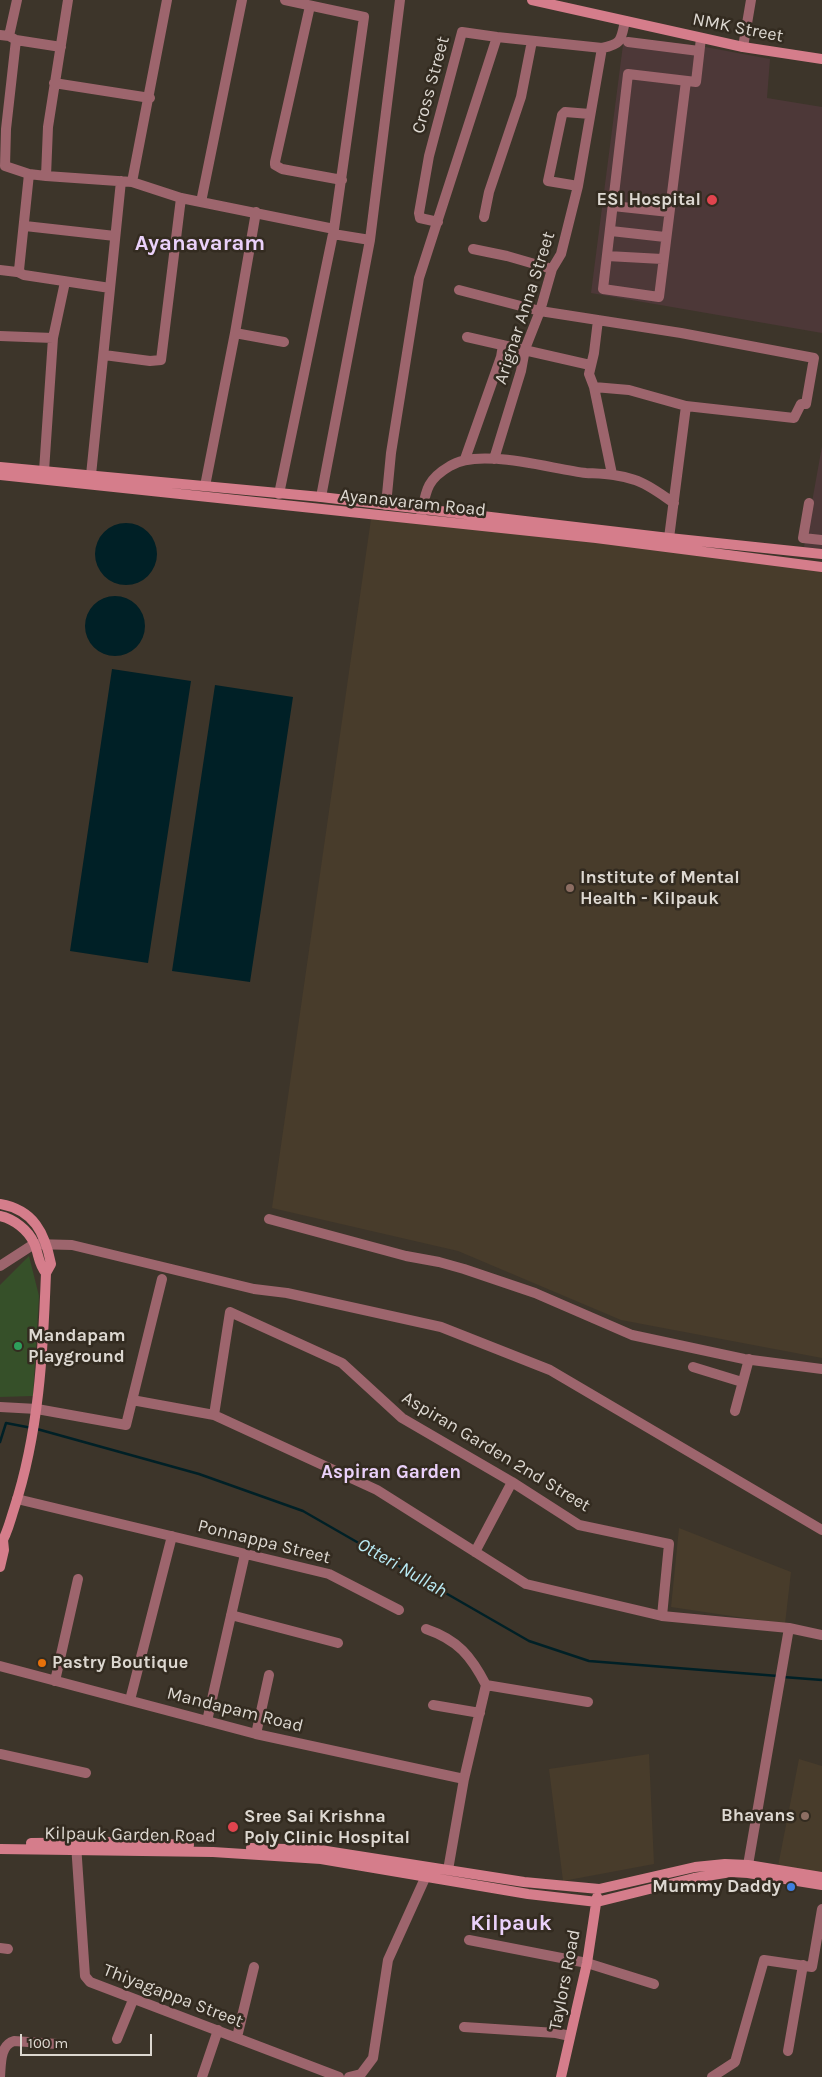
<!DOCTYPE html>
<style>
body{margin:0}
#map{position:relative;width:822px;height:2077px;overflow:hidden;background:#3d352a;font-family:Karla,sans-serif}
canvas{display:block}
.scale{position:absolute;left:20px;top:2034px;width:132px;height:22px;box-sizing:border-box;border:2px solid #ddd8d1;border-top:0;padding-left:6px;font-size:15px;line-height:18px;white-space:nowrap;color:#ddd8d1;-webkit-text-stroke:4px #332b20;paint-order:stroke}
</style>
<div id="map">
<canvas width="822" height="2077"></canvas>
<div class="scale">100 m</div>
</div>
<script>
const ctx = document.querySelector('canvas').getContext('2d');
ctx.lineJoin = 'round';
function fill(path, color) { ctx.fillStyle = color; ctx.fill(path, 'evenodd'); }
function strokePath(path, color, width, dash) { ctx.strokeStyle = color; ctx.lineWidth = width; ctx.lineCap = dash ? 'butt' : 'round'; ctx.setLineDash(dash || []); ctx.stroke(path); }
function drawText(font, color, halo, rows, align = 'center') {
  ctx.font = font + ' Karla,sans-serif'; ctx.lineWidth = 5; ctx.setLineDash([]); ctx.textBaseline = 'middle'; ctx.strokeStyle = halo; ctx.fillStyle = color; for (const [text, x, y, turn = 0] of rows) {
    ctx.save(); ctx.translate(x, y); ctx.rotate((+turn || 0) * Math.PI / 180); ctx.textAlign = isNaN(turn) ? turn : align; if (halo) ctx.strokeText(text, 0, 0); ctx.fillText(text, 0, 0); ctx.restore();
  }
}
fill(new Path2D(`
 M372 512 822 567V1358L621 1320 458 1251 272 1208Z
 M679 1528 791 1572 785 1624 671 1607Z
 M649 1754 654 1864 563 1881 549 1769Z
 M799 1759 822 1766V1872L778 1866Z`), '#483c2b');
fill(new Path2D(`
 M624 37 700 46 770 59 767 98 822 107V333L591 293Z
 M822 446V549L804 547Z`), '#4d3838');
fill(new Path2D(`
 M29 1256 39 1296 33 1396 0 1397V1285Z`), '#365029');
fill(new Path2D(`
 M95 554a31 31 0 1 1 62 0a31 31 0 1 1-62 0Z
 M85 626a30 30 0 1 1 60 0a30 30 0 1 1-60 0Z
 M112 669 191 681 148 963 70 951Z
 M215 685 293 697 250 982 172 971Z`), '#002026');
strokePath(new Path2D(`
 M37 1429 199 1474 303 1511 529 1641 589 1661 778 1676
 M0 1442 6 1423 32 1428
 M783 1677 822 1680`), '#002026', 2.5);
strokePath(new Path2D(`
 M285 0 364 17 334 229
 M310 6 275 162V165L282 169 342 180
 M0 35 9 36 16 40 61 47
 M9 36 17 0
 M16 40 6 129 5 166 29 174 46 176 132 182 181 198 334 229 333 234 370 240
 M628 42 699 51
 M743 47 751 0
 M686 81 659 297 603 289 628 74 696 82 701 38
 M54 83 150 98
 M46 176 48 127 68 0
 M132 182 167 0
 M578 186 548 181 562 115 565 112 590 114
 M201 202 242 0
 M613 206 669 212
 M484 217 489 192 521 97 532 41
 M438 222 420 218 419 213 429 156 462 32 497 37 602 48C622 44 621 40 625 21
 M25 226 115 236
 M611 231 665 237
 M473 249 507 256 552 269
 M607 256 662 259
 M0 270 17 272 19 270 29 174
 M18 272 24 275 110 288
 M459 290 540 311 681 333 814 358 806 404H801L794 418 686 406
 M598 320 594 353 589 374 594 387 612 474
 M235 333 284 342
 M0 336 53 338
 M467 337 590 365
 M104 355 150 361 161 360 181 198
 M594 387 629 390 686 406 669 538
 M465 459 501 357 503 345
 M494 459 521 371 525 349 540 311 552 269 561 254 578 186 602 48
 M44 471 53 338 65 282
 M91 475 121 181
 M205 486 235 333 256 212
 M279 494 333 234
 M321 497 370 240 400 0
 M809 503 803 538 822 540
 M386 505 391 453 419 278 497 37
 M421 516C426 491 426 480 450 466 479 447 551 469 586 473 603 474 618 474 635 480 648 484 662 495 674 503
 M269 1219 406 1256 439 1262 464 1269 535 1293 632 1335 744 1359 822 1369
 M0 1266 34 1244 72 1245 254 1289 287 1293 441 1327 550 1370 822 1530
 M693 1367 742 1382
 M132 1400 214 1415 377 1490 526 1584 662 1616 789 1628 822 1635
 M0 1407 37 1409 126 1425 162 1279
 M735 1411 749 1359
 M214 1415 230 1312 342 1363 402 1418 512 1482 579 1525 669 1544 662 1616
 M17 1499 329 1574 399 1610
 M475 1552 512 1482
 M231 1615 338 1643
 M426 1629C458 1640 471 1656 486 1685
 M0 1666 256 1734 464 1779
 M55 1681 78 1579
 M130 1700 172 1536
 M433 1705 480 1713
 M207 1721 245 1554
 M256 1734 269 1675
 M0 1754 86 1773
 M76 1844 85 1976 90 1982 339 2077
 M748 1865 789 1628
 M448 1870 464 1779 486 1685 588 1702
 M469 1940 587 1963 654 1984
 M0 1948 8 1949
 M464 2027 556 2033 570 2036
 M237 2037 254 1967
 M117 2039 133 2000
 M788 2051 803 1965
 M0 2077C1 2064 0 2045 14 2041L57 2044
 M202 2077 218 2030
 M349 2077 361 2074 373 2058 388 1960 426 1876
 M712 2077 735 2062 764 1960 812 1967 822 1909`), '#9d656d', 10);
strokePath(new Path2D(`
 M532 0 743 47 822 59
 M0 467 321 497 669 538 822 554
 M0 475 596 538 822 567
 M0 1204C34 1210 45 1233 51 1264L46 1273C43 1353 39 1433 14 1509 10 1521 7 1535 0 1545
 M0 1216C14 1219 28 1230 34 1243 39 1254 38 1264 46 1273
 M0 1567 4 1550 3 1540
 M31 1843 121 1842 189 1845
 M251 1848 320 1850 524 1882 599 1889 695 1867 725 1864 748 1865 822 1877
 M0 1849 213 1852 321 1859 528 1894 597 1902 694 1878 731 1872 748 1873 822 1885
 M561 2077 587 1963 597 1897`), '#d57d8b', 10);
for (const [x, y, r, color] of [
 [712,200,6,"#e0444e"],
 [570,888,5,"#8d6e63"],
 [18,1346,5,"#2e9e5b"],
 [42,1663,5,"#e8710a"],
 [805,1816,5,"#8d6e63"],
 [233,1827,6,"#e0444e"],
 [791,1887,5,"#3f7fe0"]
]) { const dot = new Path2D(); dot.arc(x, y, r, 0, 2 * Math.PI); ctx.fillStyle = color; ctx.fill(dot); strokePath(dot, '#332b20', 2); }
drawText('18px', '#ddd8d1', '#332b20', [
 ["NMK Street",738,28,11],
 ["Cross Street",431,85,-75],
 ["Arignar Anna Street",525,308,-72],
 ["Ayanavaram Road",413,503,6],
 ["Aspiran Garden 2nd Street",496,1452,31],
 ["Ponnappa Street",264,1542,14],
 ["Mandapam Road",235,1710,14],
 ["Kilpauk Garden Road",130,1835,1],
 ["Taylors Road",565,1980,-79],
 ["Thiyagappa Street",173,1996,21]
]);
drawText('bold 18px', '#ddd8d1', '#332b20', [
 ["ESI Hospital",701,200,"right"],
 ["Institute of Mental",580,878],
 ["Health - Kilpauk",580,899],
 ["Mandapam",28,1336],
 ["Playground",28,1357],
 ["Pastry Boutique",52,1663],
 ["Bhavans",795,1816,"right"],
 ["Sree Sai Krishna",244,1817],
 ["Poly Clinic Hospital",244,1838],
 ["Mummy Daddy",781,1887,"right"]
], 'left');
drawText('bold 19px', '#ead1fa', '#332b20', [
 ["Aspiran Garden",391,1473]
]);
drawText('italic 19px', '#b9ebf5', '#332b20', [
 ["Otteri Nullah",402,1568,30]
]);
drawText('bold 22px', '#ead1fa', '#332b20', [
 ["Ayanavaram",200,244],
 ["Kilpauk",511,1924]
]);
</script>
